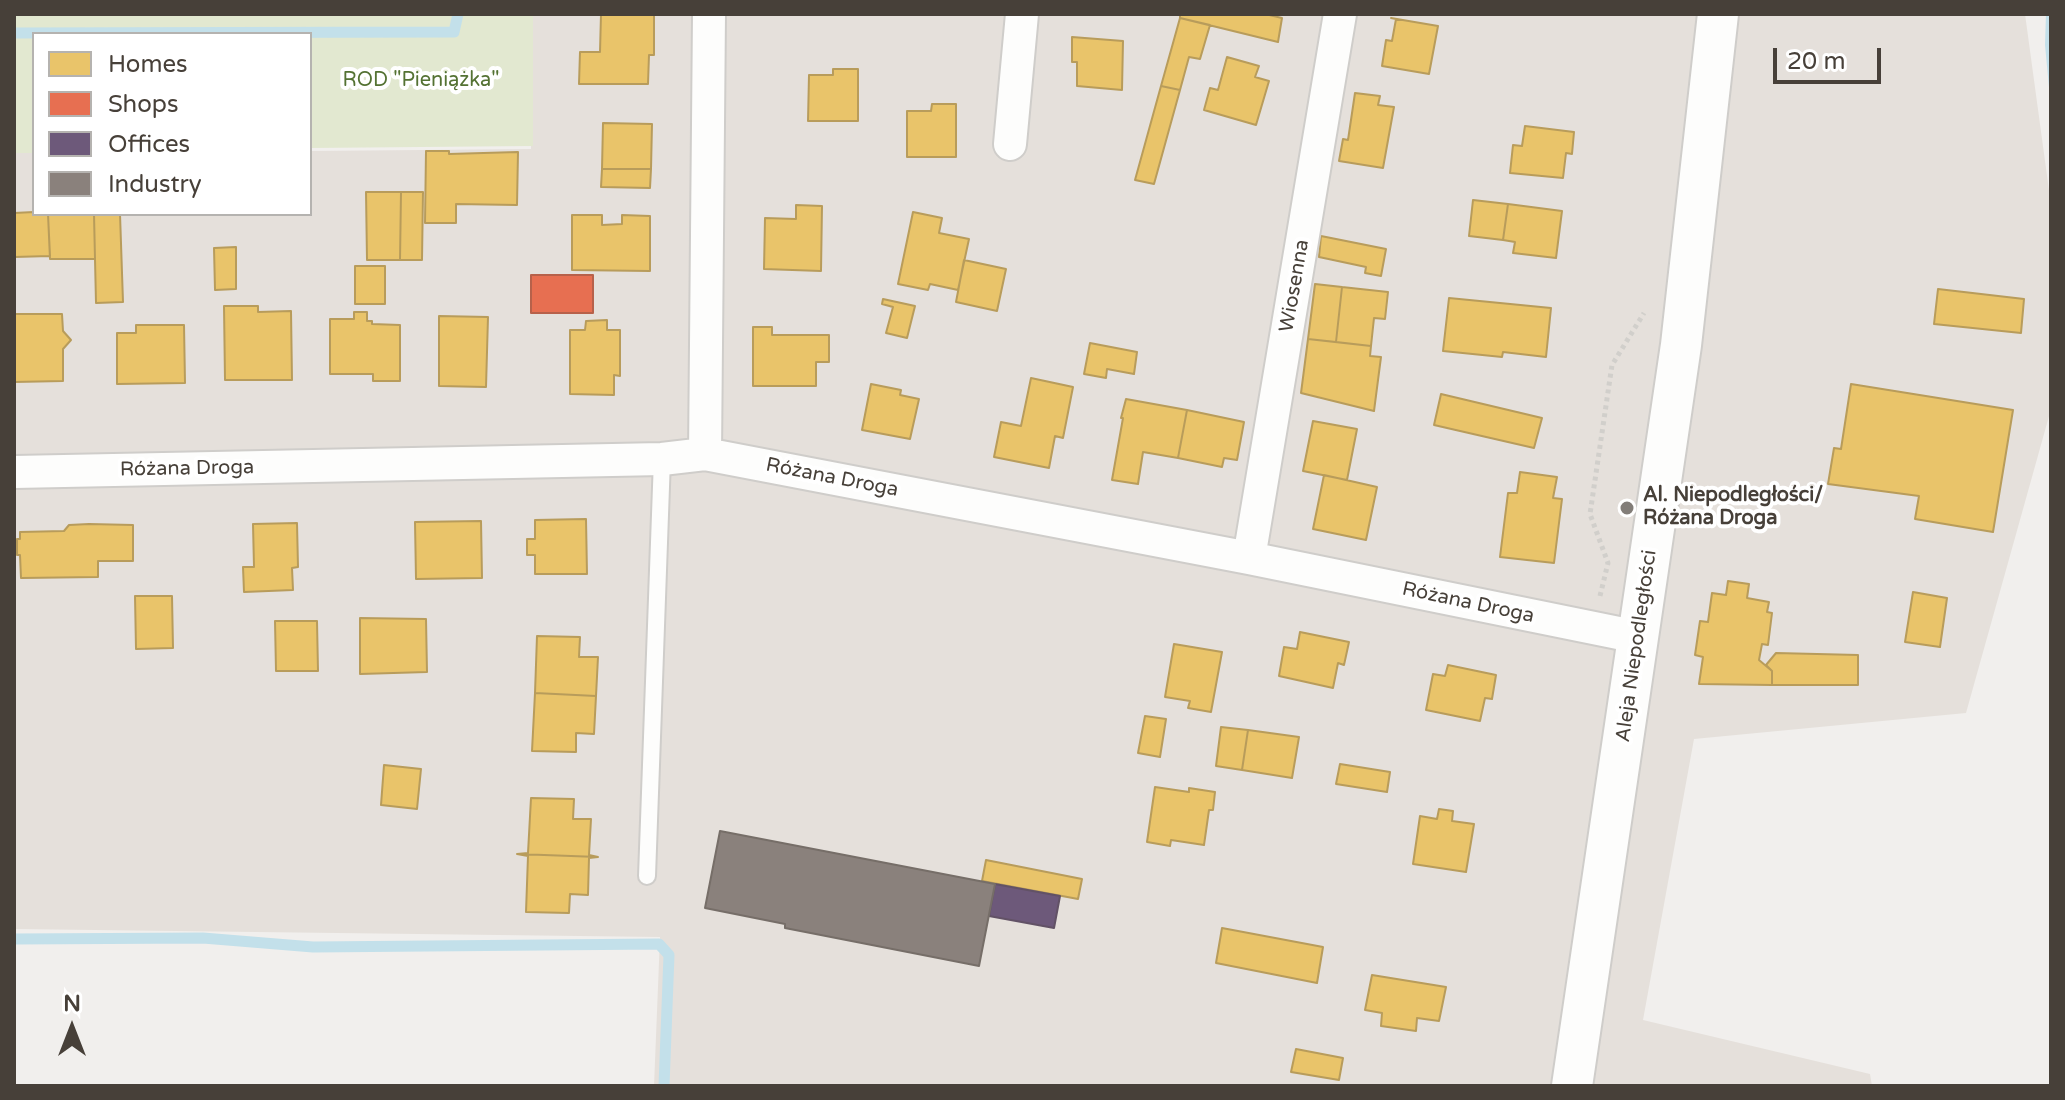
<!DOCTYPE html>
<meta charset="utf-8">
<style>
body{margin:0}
#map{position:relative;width:2065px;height:1100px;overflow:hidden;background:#f1efed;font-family:"Varela Round",sans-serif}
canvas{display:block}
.frame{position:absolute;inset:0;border:16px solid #474039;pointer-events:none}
.legend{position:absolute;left:32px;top:32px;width:280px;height:184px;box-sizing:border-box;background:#fff;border:2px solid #b5b3b0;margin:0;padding:10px 14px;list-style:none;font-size:24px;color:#474039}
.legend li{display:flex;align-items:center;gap:16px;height:40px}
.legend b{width:40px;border:2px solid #b5b3b0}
.north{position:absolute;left:32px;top:988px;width:80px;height:80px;-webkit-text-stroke:6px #fff;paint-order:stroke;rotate:0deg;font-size:22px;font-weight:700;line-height:32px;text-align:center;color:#474039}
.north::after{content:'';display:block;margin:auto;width:28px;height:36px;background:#474039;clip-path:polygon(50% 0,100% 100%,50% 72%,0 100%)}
.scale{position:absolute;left:1773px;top:48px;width:108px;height:36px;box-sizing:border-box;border:4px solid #474039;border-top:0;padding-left:10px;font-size:24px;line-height:28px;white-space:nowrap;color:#474039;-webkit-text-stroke:6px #fff;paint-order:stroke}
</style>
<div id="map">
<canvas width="2065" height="1100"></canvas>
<div class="frame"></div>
<ul class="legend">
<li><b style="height:22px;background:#e9c46a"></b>Homes</li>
<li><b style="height:22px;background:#e76f51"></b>Shops</li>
<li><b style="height:22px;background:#6d597a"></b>Offices</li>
<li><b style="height:22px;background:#8a817c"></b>Industry</li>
</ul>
<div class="north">N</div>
<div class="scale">20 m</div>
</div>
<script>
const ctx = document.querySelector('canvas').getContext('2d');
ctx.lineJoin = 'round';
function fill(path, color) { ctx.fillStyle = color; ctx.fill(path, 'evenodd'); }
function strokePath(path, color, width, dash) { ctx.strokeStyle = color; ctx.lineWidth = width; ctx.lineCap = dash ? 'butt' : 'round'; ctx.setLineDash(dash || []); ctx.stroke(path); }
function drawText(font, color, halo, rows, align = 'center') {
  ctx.font = font + ' "Varela Round",sans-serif'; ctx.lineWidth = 8; ctx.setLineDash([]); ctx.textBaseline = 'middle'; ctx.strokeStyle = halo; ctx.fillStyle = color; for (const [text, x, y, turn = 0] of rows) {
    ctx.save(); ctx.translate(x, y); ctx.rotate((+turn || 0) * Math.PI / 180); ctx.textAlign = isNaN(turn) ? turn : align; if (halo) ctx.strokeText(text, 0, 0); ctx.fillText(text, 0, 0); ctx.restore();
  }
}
fill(new Path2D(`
 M532 14H2025L2051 205V409L1966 713 1694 739 1643 1020 1870 1074 1872 1086H654L660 937 14 929V153H34V214H310V151L531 149Z`), '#e5e0db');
fill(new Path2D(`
 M14 14H533V146L310 148V34H34V153H14Z`), '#e2e8d0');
fill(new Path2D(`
 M2046 14H2051V108L2045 45Z`), '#c3e0ea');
const homes = new Path2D(`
 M601 14H654V55H649L648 84H579L580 52H600Z
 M1180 14H1265L1282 18 1278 42 1180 18Z
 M1180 18 1210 25 1200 59 1189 57 1180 90 1161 86Z
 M1391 18 1438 26 1429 74 1382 66 1386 40 1392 41 1396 19Z
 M1072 37 1123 41 1122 90 1077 86V62H1072Z
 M1227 57 1259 66 1255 77 1269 81 1256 125 1204 110 1210 88 1218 90Z
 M833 69H858V121H808L809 75H833Z
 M1161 86 1180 90 1154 184 1135 180Z
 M1355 93 1380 96 1378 105 1394 107 1383 168 1339 161 1343 139 1348 140Z
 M932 104H956V157H907V111H931Z
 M603 123 652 124 651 169H602Z
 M1525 126 1574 132 1572 154 1566 153 1563 178 1510 173 1513 145 1522 146Z
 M426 151H449V154L518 152 517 205 456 204V223H425Z
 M602 169H651L650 188 601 187Z
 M366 192H401L400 260H367Z
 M401 192H423L422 260H400Z
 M1473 200 1508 204 1503 240 1469 236Z
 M1508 204 1562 211 1556 258 1513 253 1515 242 1503 240Z
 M796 205 822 206 821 271 764 269 765 218 796 219Z
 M34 212 48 214 50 256 14 257V213Z
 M913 212 942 218 939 233 969 239 958 290 930 284 928 290 898 284Z
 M48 214H94L95 259H50Z
 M120 214 123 302 96 303 94 215Z
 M572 215H602V225L622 224V215L650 216V271L572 270Z
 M1321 236 1386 249 1381 276 1365 273 1366 267 1319 257Z
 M236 247V289L215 290 214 248Z
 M964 260 1006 269 997 311 956 302Z
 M355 266H385V304H355Z
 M1315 284 1342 287 1336 342 1308 339Z
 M1342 287 1388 292 1385 319 1374 318 1371 346 1336 342Z
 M1938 289 2024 299 2021 333 1934 324Z
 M1449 298 1551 308 1546 357 1503 352 1502 357 1443 351Z
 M883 299 915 306 907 338 886 333 893 307 882 304Z
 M224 306H258V312L291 311 292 380H225Z
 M354 312H367V321H372V324L400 325V381H373V374H330V319H354Z
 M14 314H62L63 331 71 340 63 349V381L14 382Z
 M439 316 488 317 486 387 439 386Z
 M607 320V330H620V376L614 375V395L570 394V330H585L586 321Z
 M136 325H184L185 383 117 384V333H136Z
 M753 327H772V335H829V362H816V386H753Z
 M1308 339 1371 346 1370 356 1381 357 1374 411 1301 393Z
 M1090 343 1137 352 1134 374 1107 369 1106 378 1084 374Z
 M1031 378 1073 387 1063 438 1055 436 1049 468 994 457 1001 422 1021 426Z
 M871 384 901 390 900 395 919 399 910 439 862 430Z
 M1851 384 2013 410 1993 532 1915 519 1919 496 1828 484 1834 448 1841 449Z
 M1441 394 1542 418 1534 448 1434 425Z
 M1126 399 1187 410 1178 458 1143 452 1138 484 1112 480 1123 418H1121Z
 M1187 410 1244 422 1237 460 1224 458 1222 467 1178 458Z
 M1313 421 1357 429 1347 480 1303 471Z
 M1520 472 1557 477 1553 498 1562 499 1554 563 1500 557 1508 493H1517Z
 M1324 475 1377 487 1366 540 1313 529Z
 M586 519 587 574H535V555H527V539H535V520Z
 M481 521 482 578 416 579 415 522Z
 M297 523 298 567 292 568 293 590 244 592 243 567H254L253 524Z
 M89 524 133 525V561H98V577L21 578 20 555H17V539H20V532L64 531 69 525Z
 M1728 581 1749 584 1747 598 1769 602 1767 612 1772 613 1768 645 1762 644 1759 660 1772 671V685L1699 684 1703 657 1695 655 1700 621 1708 622 1712 593 1726 595Z
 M1913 592 1947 598 1940 647 1905 642Z
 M135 596H172L173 648 136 649Z
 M360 618 426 619 427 672 360 674Z
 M275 621H317L318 671H276Z
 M1300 632 1349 642 1344 665 1338 663 1333 688 1279 676 1284 647 1297 649Z
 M537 636 580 637 579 657H598L596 696 535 693Z
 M1174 644 1222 652 1211 712 1188 708 1190 701 1165 697Z
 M1776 653 1858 655V685H1772V671L1766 665Z
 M1448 665 1496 675 1492 699 1485 698 1480 721 1426 710 1433 674 1445 676Z
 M535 693 596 696 594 734 576 733V752L532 751Z
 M1145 716 1166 719 1160 757 1138 753Z
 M1221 727 1248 730 1242 770 1216 766Z
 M1248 730 1299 737 1292 778 1242 770Z
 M1340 764 1390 772 1387 792 1336 784Z
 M384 765 421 769 417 809 381 805Z
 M1155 787 1189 792V788L1215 792 1213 810H1209L1204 845 1171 840 1170 846 1147 842Z
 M531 798 574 799 573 819H591L589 855 598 857 517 854 528 853Z
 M1439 809 1453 811 1452 821 1474 824 1466 872 1413 864 1420 816 1437 819Z
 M517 854 598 857 589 858 588 895 570 894 569 913 526 912 528 856Z
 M986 860 1082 879 1078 899 982 881Z
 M1222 928 1323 947 1317 983 1216 963Z
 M1372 975 1446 987 1439 1021 1417 1018 1416 1031 1381 1026 1382 1013 1365 1010Z
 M1296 1049 1343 1058 1339 1080 1291 1072Z`);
fill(homes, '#e9c46a');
strokePath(homes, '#b89c5b', 2);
const shops = new Path2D(`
 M531 275H593V313H531Z`);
fill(shops, '#e76f51');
strokePath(shops, '#b7614a', 2);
const offices = new Path2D(`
 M995 884 1060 896 1054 928 989 916Z`);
fill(offices, '#6d597a');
strokePath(offices, '#625266', 2);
const industry = new Path2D(`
 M720 831 995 884 979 966 785 928V924L705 908Z`);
fill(industry, '#8a817c');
strokePath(industry, '#766e68', 2);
strokePath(new Path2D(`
 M14 33 454 32 458 14
 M14 939 203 938 313 947 659 944 669 955 664 1086`), '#c3e0ea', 11);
const service = new Path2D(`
 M647 876 662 459`);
const minor = new Path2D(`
 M1010 144 1022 14
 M705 454 709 14
 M14 472 662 459 705 454 1249 558 1638 637
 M1249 558 1340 14`);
const tertiary = new Path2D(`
 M1572 1086 1681 345 1718 14`);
strokePath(service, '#cfcdca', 20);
strokePath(minor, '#cfcdca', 36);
strokePath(tertiary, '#cfcdca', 44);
strokePath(new Path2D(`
 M1600 596 1608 563 1590 514 1612 365 1644 313`), '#d1cfcb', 5, [4, 4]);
strokePath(service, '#fdfdfc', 16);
strokePath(minor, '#fdfdfc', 32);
strokePath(tertiary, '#fdfdfc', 40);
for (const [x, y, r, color] of [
 [1627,508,8,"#827d78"]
]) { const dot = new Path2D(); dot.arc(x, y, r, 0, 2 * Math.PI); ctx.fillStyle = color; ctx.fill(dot); strokePath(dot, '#fff', 3); }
drawText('20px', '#547233', '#fff', [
 ["ROD \"Pieniążka\"",421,81]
]);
drawText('20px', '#474039', '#fff', [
 ["Wiosenna",1295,286,-80],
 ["Różana Droga",187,469,-1],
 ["Różana Droga",832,478,11],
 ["Różana Droga",1468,603,12],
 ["Aleja Niepodległości",1637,646,-82]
]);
drawText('bold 20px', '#474039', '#fff', [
 ["Al. Niepodległości/",1643,496],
 ["Różana Droga",1643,519]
], 'left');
</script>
